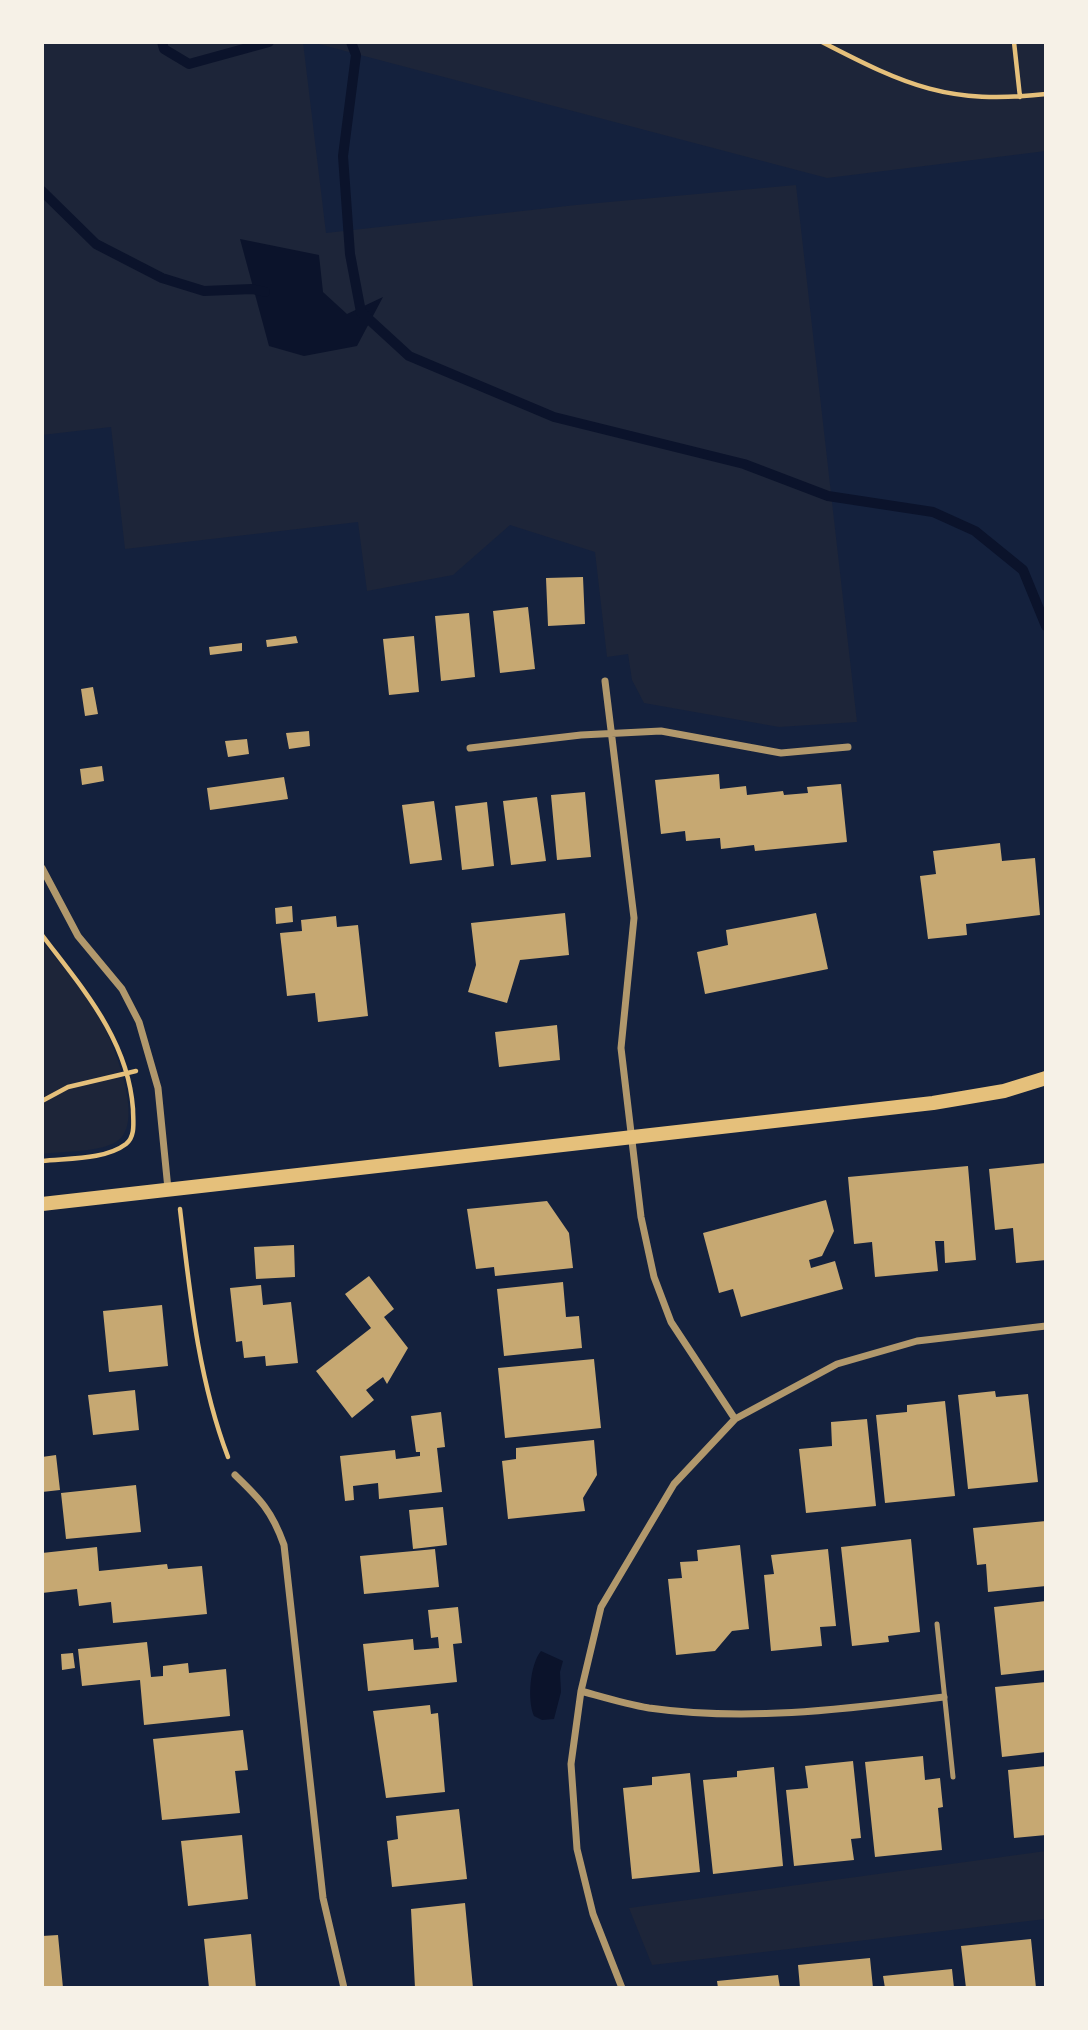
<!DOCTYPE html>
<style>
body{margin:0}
#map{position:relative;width:1088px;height:2030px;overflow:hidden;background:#14213d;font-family:Spectral,serif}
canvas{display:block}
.frame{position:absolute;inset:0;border:44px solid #f6f1e7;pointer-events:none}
</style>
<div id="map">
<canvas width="1088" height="2030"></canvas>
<div class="frame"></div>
</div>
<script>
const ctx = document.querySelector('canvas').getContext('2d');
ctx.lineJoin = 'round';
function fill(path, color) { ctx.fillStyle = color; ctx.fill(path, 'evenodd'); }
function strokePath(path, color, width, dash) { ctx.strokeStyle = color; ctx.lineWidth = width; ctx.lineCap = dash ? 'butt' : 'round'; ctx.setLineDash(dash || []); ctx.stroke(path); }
fill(new Path2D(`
 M42 42H303L326 233 576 205 796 185 857 722 779 727 644 703 632 680 628 654 607 657 595 552 510 525 453 575 367 591 358 522 125 549 111 427 42 435Z
 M311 42H1046V151L827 178Z
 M42 941C59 963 80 984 95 1008 109 1033 149 1123 116 1142 96 1153 64 1151 42 1154Z
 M1046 1851V1919L652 1965 629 1908Z`), '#1d2539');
fill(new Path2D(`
 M240 239 319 255 323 292 347 314 383 297 357 346 304 356 269 346Z
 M541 1651 563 1661 560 1672 561 1692 554 1719 542 1720 534 1716C527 1700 530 1664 541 1651Z`), '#0b132b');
strokePath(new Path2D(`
 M162 42 164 49 189 64 269 42
 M351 42 356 55 343 156 350 254 361 312 409 356 554 417 744 464 828 496 933 512 975 531 1023 570 1046 626
 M42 191 96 244 162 278 204 291 252 289 265 292`), '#0b132b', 10);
fill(new Path2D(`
 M583 577 585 624 548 626 546 578Z
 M528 607 535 669 500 673 493 611Z
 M469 613 475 677 441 681 435 616Z
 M296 636 298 643 267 647 266 640Z
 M414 636 419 692 389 695 383 639Z
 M242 643V651L210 655 209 647Z
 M93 687 98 714 85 716 81 689Z
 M309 731 310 746 289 749 286 733Z
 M247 739 249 754 228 757 225 741Z
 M102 766 104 781 82 785 80 769Z
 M719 774 720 789 746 786 747 795 783 791 784 795 808 793 807 787 841 784 847 842 755 851 754 845 721 849 720 838 686 841 685 831 661 834 655 780Z
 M284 777 288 799 210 810 207 788Z
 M585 792 591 857 557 860 551 795Z
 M537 797 546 861 511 865 503 801Z
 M434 801 442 860 410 864 402 805Z
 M487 802 494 866 462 870 455 806Z
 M1000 843 1002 861 1035 858 1040 915 966 924 967 935 928 939 920 876 936 874 933 851Z
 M292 906 293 922 276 924 275 908Z
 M565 913 569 955 520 960 507 1003 468 992 476 965 471 923Z
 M816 913 828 969 705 994 697 952 728 945 726 930Z
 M336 916 337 927 358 925 368 1016 318 1022 315 993 287 996 280 933 302 931 301 920Z
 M557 1025 560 1060 499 1067 495 1032Z
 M1046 1163V1260L1016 1263 1013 1228 995 1230 989 1169Z
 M968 1166 976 1260 945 1263 944 1241H935L938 1271 875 1277 872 1242 854 1244 848 1177Z
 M826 1200 834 1231 822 1256 809 1260 811 1268 835 1261 843 1289 741 1317 733 1289 719 1293 703 1233Z
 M547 1201 569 1233 573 1268 495 1276 494 1267 476 1269 467 1209Z
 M294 1245 295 1277 256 1279 254 1247Z
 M369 1276 394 1309 384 1317 408 1348 387 1384 383 1377 366 1390 374 1400 352 1418 316 1371 371 1328 345 1294Z
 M563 1282 566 1317 579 1316 582 1348 504 1356 497 1289Z
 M261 1285 263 1305 291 1302 298 1363 266 1366 265 1356 244 1358 242 1341 236 1342 230 1288Z
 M162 1305 168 1366 109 1372 103 1311Z
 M594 1359 601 1428 505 1438 498 1368Z
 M135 1390 139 1430 93 1435 88 1395Z
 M995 1391 996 1397 1028 1394 1038 1482 968 1489 958 1395Z
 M945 1401 955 1496 885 1503 876 1415 907 1412V1405Z
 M441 1412 445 1447 437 1448 442 1492 379 1499 378 1483 353 1486 354 1500 345 1501 340 1456 395 1450 396 1459 420 1456V1452H416L411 1416Z
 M867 1419 876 1506 806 1513 799 1449 832 1446 831 1422Z
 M594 1440 597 1475 583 1498 585 1511 508 1519 502 1461 516 1459V1448Z
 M56 1455 60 1490 42 1492V1457Z
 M136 1485 141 1532 66 1539 61 1493Z
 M443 1507 447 1545 413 1549 409 1510Z
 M1046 1521V1586L988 1592 986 1564 977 1565 973 1528Z
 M911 1539 920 1632 888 1636 889 1642 852 1646 841 1547Z
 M740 1545 749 1629 732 1631 715 1651 676 1655 668 1579 682 1578 680 1562 698 1561 697 1550Z
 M97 1547 99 1571 167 1564 168 1569 202 1566 207 1614 113 1623 111 1602 79 1606 77 1589 42 1593V1553Z
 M435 1549 439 1587 364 1594 360 1556Z
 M828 1549 836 1626 820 1627 822 1646 771 1651 764 1575 774 1574 771 1555Z
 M1046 1601V1670L1001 1675 994 1607Z
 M458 1607 462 1643 453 1644 457 1682 368 1691 363 1644 413 1639 414 1650 439 1648 438 1637 431 1638 428 1610Z
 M147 1642 151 1677 163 1676V1666L188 1663 189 1673 226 1669 230 1716 144 1725 140 1680 82 1686 78 1649Z
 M73 1653 75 1668 62 1670 61 1654Z
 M1046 1682V1752L1002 1757 995 1687Z
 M430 1705 431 1714 438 1713 445 1792 386 1798 373 1711Z
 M243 1730 248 1770 235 1771 240 1813 162 1820 153 1739Z
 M923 1756 925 1780 940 1778 943 1807 938 1808 942 1850 875 1857 865 1762Z
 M853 1761 861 1838 851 1839 854 1860 794 1866 786 1790 808 1788 805 1766Z
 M1046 1766V1835L1014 1838 1008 1770Z
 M774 1767 783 1866 713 1874 703 1780 737 1777V1771Z
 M690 1773 700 1872 632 1879 623 1788 652 1785V1777Z
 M459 1809 467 1879 392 1887 387 1841 398 1839 396 1816Z
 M242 1835 248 1899 188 1906 181 1841Z
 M465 1903 473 1988H415L411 1909Z
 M251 1934 256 1988H209L204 1939Z
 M58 1935 63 1988H42V1936Z
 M1031 1939 1036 1988H966L961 1946Z
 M870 1958 873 1988H800L798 1965Z
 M952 1969 954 1988H885L883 1976Z
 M778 1975 780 1988H718L717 1981Z`), '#c6a872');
strokePath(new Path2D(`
 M822 42C907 86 949 105 1046 94
 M1014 42 1020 97
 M42 935C82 988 128 1039 133 1109 133 1121 136 1136 126 1144 105 1160 67 1158 42 1161
 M42 1101 68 1087 136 1071
 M180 1209C190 1294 198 1378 228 1457`), '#e5c07b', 4.5);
strokePath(new Path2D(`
 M937 1624 953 1777`), '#b1986c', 5);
strokePath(new Path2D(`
 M605 681 634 918 621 1048 641 1217 654 1277 671 1322 735 1419
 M470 748 581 735 661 731 781 753 848 747
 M42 868 78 936 122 989 139 1022 158 1088 168 1189
 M235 1475C260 1499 272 1511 284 1545L323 1898 344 1988
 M581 1691C603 1697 626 1704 649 1708 748 1722 846 1709 944 1697
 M622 1988 593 1914 577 1849 571 1764 581 1691 601 1607 674 1484 735 1419 837 1364 917 1341 1046 1326`), '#b1986c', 7);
strokePath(new Path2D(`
 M42 1204 933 1103 1004 1091 1046 1078`), '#e5c07b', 14);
</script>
